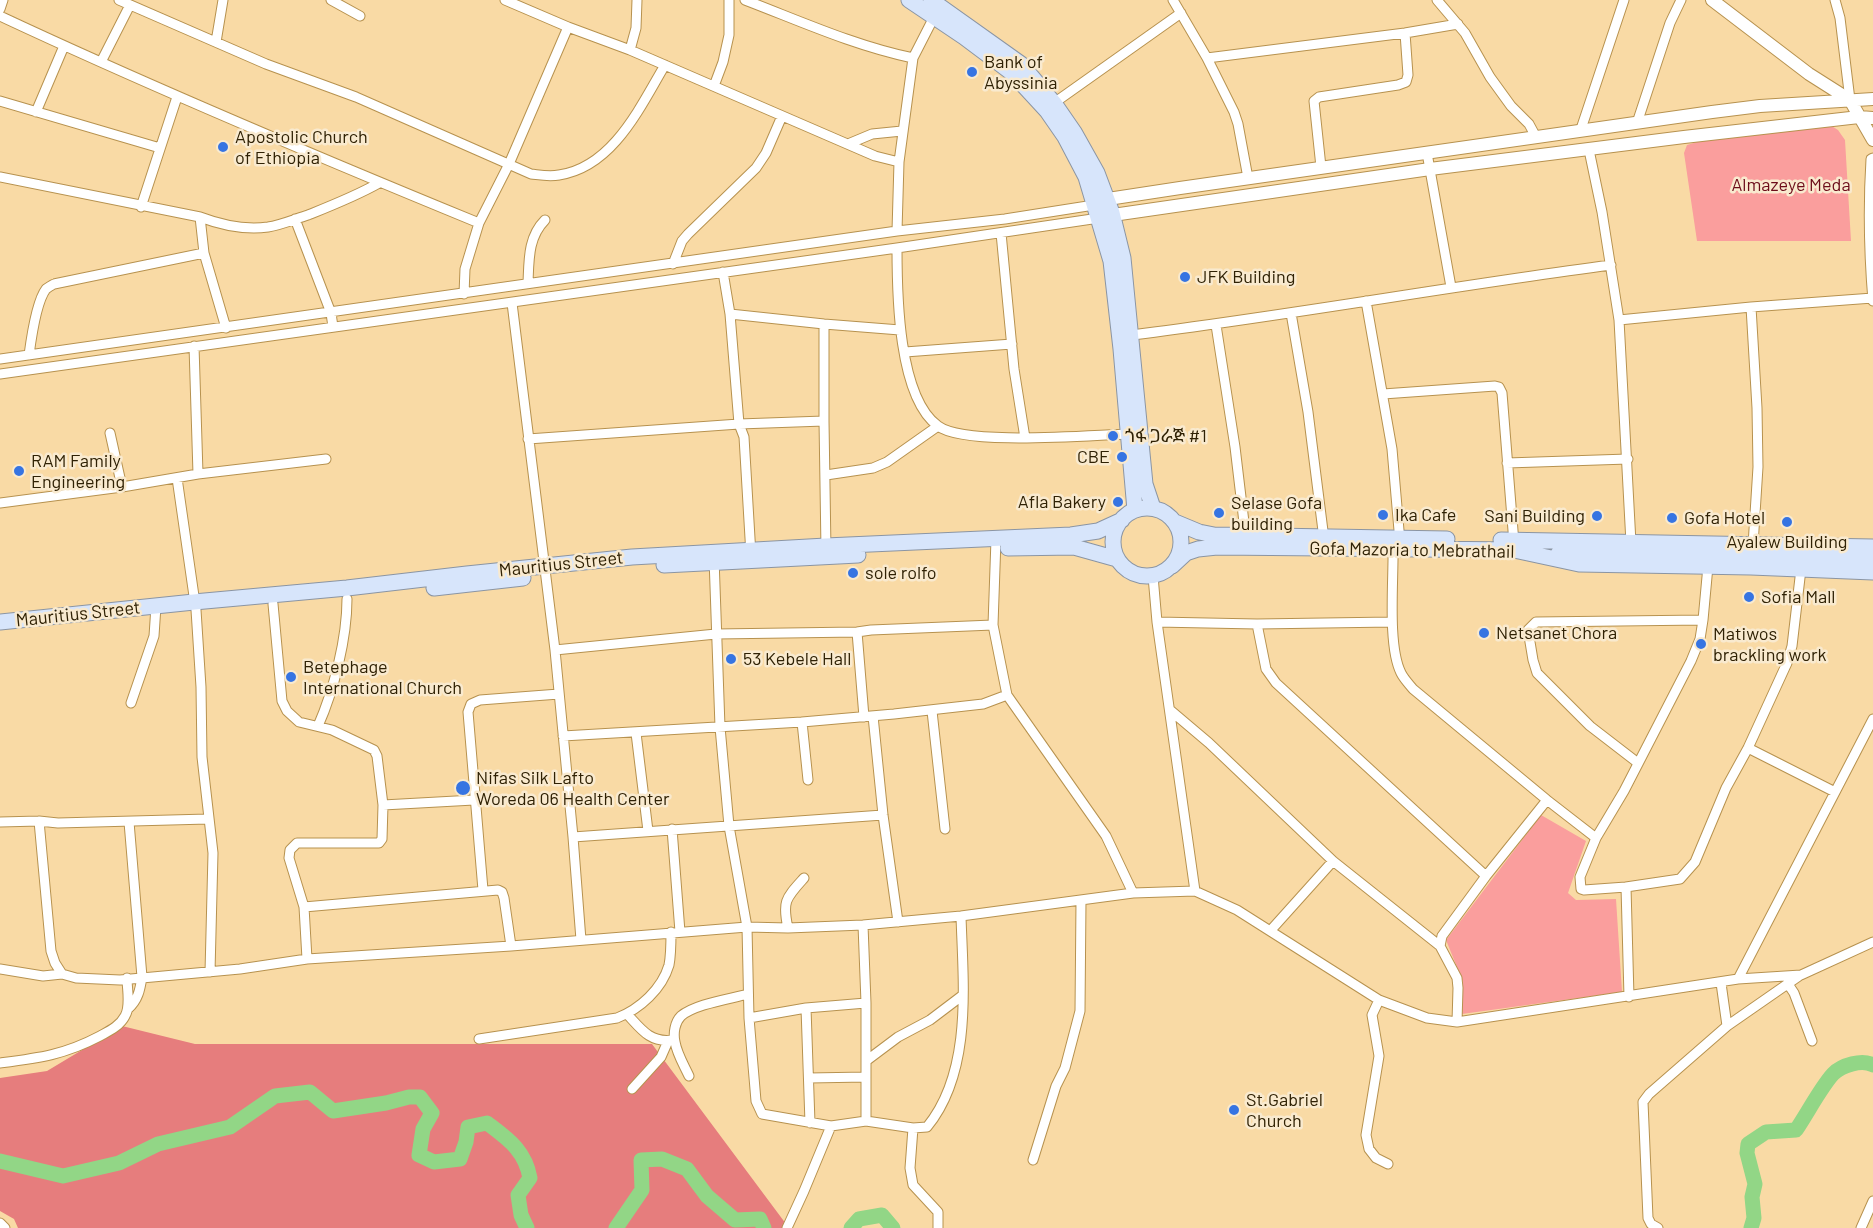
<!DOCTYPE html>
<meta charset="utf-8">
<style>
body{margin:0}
canvas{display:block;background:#f9daa5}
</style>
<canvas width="1873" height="1228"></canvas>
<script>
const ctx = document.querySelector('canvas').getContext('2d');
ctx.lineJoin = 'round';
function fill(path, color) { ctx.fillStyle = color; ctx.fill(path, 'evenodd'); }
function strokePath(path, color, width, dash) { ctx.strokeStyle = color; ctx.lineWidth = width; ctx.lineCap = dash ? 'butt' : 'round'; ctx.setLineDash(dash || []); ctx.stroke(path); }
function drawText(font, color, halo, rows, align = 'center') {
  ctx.font = font + ' Barlow,"Noto Sans Ethiopic",sans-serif'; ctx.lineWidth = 5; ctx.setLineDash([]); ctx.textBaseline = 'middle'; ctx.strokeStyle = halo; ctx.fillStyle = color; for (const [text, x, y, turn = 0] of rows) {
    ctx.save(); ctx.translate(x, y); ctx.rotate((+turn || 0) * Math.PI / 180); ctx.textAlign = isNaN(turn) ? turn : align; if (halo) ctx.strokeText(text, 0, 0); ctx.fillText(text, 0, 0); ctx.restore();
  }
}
fill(new Path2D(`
 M1830 125 1838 130 1845 140 1851 241H1697L1684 153 1687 145 1697 142Z
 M1541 815 1586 841 1568 893 1576 900 1616 899 1622 992 1462 1014 1463 982 1446 940Z`), '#fa9e9d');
fill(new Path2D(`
 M122 1026 195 1044H652L789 1228H18L14 1219 0 1211V1078L47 1071Z`), '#e67d7d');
strokePath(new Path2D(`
 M0 1161 63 1176 119 1163 158 1144 230 1127 275 1096 310 1092 333 1111 386 1103 409 1097H420L432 1113 423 1129 419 1155 434 1162 460 1159 466 1142 468 1127 487 1123C508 1139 525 1150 530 1178L518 1195 521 1215 527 1228
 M616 1228 642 1190 641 1160 662 1159 687 1169 707 1196 735 1220 760 1219 764 1228
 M851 1228 859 1219 882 1215 893 1228
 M1751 1228 1754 1218 1752 1197 1755 1184 1747 1153 1748 1144 1766 1132 1796 1130C1807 1114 1821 1087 1833 1074 1842 1065 1862 1059 1873 1065`), '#92d686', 15);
const minor = new Path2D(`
 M119 0 266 64 356 97 531 174C540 175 549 177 559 175 613 167 640 107 665 65
 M331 0 360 16
 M505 0 568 27 630 50 875 156 899 162
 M745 0C800 21 855 46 913 58
 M1173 0 1207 58 1234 112 1238 124 1248 178
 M1437 0 1465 33 1490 77 1511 106 1529 124 1536 137
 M1835 0 1840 18 1850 100
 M0 9 3 0
 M0 16C158 90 318 157 479 223
 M216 42 223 0
 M630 50 636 28 637 0
 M1207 58 1405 33 1458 24
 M101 62 130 5
 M714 86 723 62 729 35V0
 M0 101 160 148
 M1054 103 1181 13
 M36 112 64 46
 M1637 123 1670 23 1681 0
 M1581 129 1624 0
 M848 144 872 134 902 131
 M1589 150 1602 212 1619 320 1631 543
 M1427 153 1451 287
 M1321 167 1314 101 1319 97 1398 85 1406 82 1408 75 1405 33
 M0 177 200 217C221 225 245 230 268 227 281 225 295 219 308 215 333 205 356 196 379 183
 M141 207 177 97
 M200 217 204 253 226 328
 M295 219 331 313 333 327
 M897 231 899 162 913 58 934 17
 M1001 233 1014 369 1025 438
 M897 248C897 294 898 397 938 426 965 446 1090 435 1128 434
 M673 264 682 241 688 234 756 168 766 153 782 116
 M723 272 730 314 739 424 744 437 751 555
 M528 283C529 260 528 237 545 220
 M464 294 465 269 479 223 509 164 568 27
 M1366 301 1392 449 1400 542
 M1873 301C1869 254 1868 207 1871 159L1873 158
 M512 303 555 650 573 837 581 940
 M1751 307 1757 408 1758 467 1753 545
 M1291 313 1308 412 1324 539
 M730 314 824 324 900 330
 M1619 320 1751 307 1873 298
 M824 324V421L826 550
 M1216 325 1235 447 1246 539
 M1132 335C1292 315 1451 286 1611 265
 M194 346 198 474
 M905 352 1012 344
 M29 355C31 340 36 302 46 289 46 289 53 284 54 284L204 253
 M0 359 897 231 1005 219 1094 205
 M0 374 897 248 1099 218
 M1383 394 1495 386 1499 387 1502 393 1514 543
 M110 433 122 487
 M528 439 739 424 824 421
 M1507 463 1628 459
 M826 475 873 468 887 462 938 426
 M177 478 196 610 201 687 202 757 213 853 210 972
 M0 503 122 487 198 474 326 459
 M996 539 993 625 1007 695 1106 836 1133 893
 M1393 545C1394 578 1387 645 1401 673 1404 679 1409 684 1413 689L1547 800 1596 838
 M714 558 720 727 729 826 747 927 749 1018 756 1101 762 1114 831 1126 866 1121 913 1128 927 1127C973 1071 963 983 961 916
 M1153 576 1157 622 1195 891
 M273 604 282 701 287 711 299 722 332 730 374 750 377 756 383 805 382 839 379 843H297L290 850 289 858 304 907 307 959 511 946 747 927 788 928 863 925 961 916 1133 893 1195 891 1237 910 1379 1000 1427 1018 1457 1022 1738 979
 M1157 622 1257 624 1392 622
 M1257 624 1266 669 1276 683 1486 876
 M857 632 864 717
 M555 650 716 634 857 632 871 630 993 625
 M131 703 154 636 156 606
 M1170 710 1209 743 1333 861 1440 946
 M932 711 945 829
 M873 716 883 815 898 922
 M1873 719 1738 979 1801 975 1873 942
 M802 722 808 780
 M318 726C334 690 347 638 347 599
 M636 733 648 831
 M563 736 802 722 894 714 983 704 1007 695
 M1748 748 1835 792
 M1638 763 1590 726 1537 673 1533 660 1528 630 1536 622 1703 620
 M383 805 474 800
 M39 821 51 951 55 963 62 974
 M0 822 39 821 58 823 208 819
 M672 829 680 932
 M573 837 883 815
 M1626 887 1584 890 1581 889 1580 877 1596 838 1624 791 1691 661 1700 639 1703 620 1708 566
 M483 890 468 712 471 704 480 700 559 694
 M304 907 498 890 502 892 504 898 511 946
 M788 928C782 901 786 898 804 878
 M1271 930 1333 861
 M0 969 43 976 62 974 76 978 120 980 240 969 307 959
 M1721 983 1727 1026
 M1788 984 1794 993 1812 1041
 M1629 997 1626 887 1680 879 1695 862 1726 788 1748 748 1787 663 1792 646 1801 569
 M1379 1000 1372 1015 1379 1056 1366 1135 1369 1149 1376 1158 1388 1164
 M806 1008 810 1123
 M128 1009C138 1000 140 990 142 977L129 822
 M627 1014C641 1029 650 1043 672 1040
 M749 1018 806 1008 866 1003 863 925
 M1457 1022 1458 988 1457 978 1440 946 1442 936 1486 876 1547 800
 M479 1039 617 1018C640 1009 662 989 669 965 671 955 671 943 671 932
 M866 1061 898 1037 930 1020 963 995
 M0 1063C39 1058 64 1055 100 1036 109 1031 120 1026 125 1016 131 1006 127 990 127 978
 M689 1076C684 1065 677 1054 675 1042 673 1033 675 1022 681 1016 695 1004 730 999 748 994
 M809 1078 866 1077
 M632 1089 661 1057 668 1041
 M866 1121V1003
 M913 1128 910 1168 913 1185 938 1212V1228
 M1033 1160 1056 1086 1065 1068 1080 1011 1081 901
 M0 1223 5 1228
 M787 1228 804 1191 831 1126
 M1658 1228 1651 1224 1648 1218 1643 1102 1649 1094 1727 1026 1799 976
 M1861 1228 1873 1201`);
const tertiary = new Path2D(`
 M1712 0 1809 74 1850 100 1873 140
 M1099 202 1108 199 1180 188 1712 112 1760 106 1873 99
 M1106 216 1430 169 1684 137 1859 117 1873 118`);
const primary = new Path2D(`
 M909 0 964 37 1012 73 1047 111 1065 137 1086 177 1111 261 1121 349 1135 510
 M931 0 1021 64 1054 103 1074 132 1097 173 1112 213 1123 258 1145 484 1153 508
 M1113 542a34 34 0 1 1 68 0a34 34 0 1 1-68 0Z
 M1175 522 1199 532 1214 535 1447 539
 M1501 540 1873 547
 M1008 548 1074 547 1117 559
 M1558 554 1873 559
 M664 565 858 555
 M1172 566 1186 553 1198 549 1217 547 1325 548 1514 550 1579 564 1751 567 1873 572
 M434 588 523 578
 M0 622 194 602 347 588 467 574 632 557 826 546 1071 535 1098 531 1122 520`);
strokePath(minor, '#b7924f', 11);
strokePath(tertiary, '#b7924f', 14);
strokePath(primary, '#8b95a3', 17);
strokePath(minor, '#fff', 9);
strokePath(tertiary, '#fff', 12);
strokePath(primary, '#d7e5fb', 15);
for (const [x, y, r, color] of [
 [972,72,6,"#3674e2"],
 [223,147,6,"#3674e2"],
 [1185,277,6,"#3674e2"],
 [1113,436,6,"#3674e2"],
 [1122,457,6,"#3674e2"],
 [19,471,6,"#3674e2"],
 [1118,502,6,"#3674e2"],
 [1219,513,6,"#3674e2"],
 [1383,515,6,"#3674e2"],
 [1597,516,6,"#3674e2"],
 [1672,518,6,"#3674e2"],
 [1787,522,6,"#3674e2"],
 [853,573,6,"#3674e2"],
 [1749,597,6,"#3674e2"],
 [1484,633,6,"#3674e2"],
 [1701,644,6,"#3674e2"],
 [731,659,6,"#3674e2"],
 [291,677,6,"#3674e2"],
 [463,788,8,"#3674e2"],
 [1234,1110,6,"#3674e2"]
]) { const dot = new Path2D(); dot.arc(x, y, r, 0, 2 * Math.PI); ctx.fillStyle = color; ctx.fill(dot); strokePath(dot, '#f9eacf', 2); }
drawText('18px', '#2f2104', '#f9eacf', [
 ["Bank of",984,62],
 ["Abyssinia",984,83],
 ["Apostolic Church",235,137],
 ["of Ethiopia",235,158],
 ["JFK Building",1197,277],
 ["ጎፋ ጋራጅ #1",1125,436],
 ["CBE",1110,457,"right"],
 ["RAM Family",31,461],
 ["Engineering",31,482],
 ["Afla Bakery",1106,502,"right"],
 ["Selase Gofa",1231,503],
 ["building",1231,524],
 ["Ika Cafe",1395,515],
 ["Sani Building",1585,516,"right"],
 ["Gofa Hotel",1684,518],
 ["Ayalew Building",1787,542,"center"],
 ["sole rolfo",865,573],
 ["Sofia Mall",1761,597],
 ["Netsanet Chora",1496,633],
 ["Matiwos",1713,634],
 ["brackling work",1713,655],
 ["53 Kebele Hall",743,659],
 ["Betephage",303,667],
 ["International Church",303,688],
 ["Nifas Silk Lafto",476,778],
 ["Woreda 06 Health Center",476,799],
 ["St.Gabriel",1246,1100],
 ["Church",1246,1121]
], 'left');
drawText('18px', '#6c0c1a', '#f9eacf', [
 ["Almazeye Meda",1791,185]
]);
drawText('18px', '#2f2104', '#f9eacf', [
 ["Gofa Mazoria to Mebrathail",1412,550,1],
 ["Mauritius Street",561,564,-6],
 ["Mauritius Street",78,614,-6]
]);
</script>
